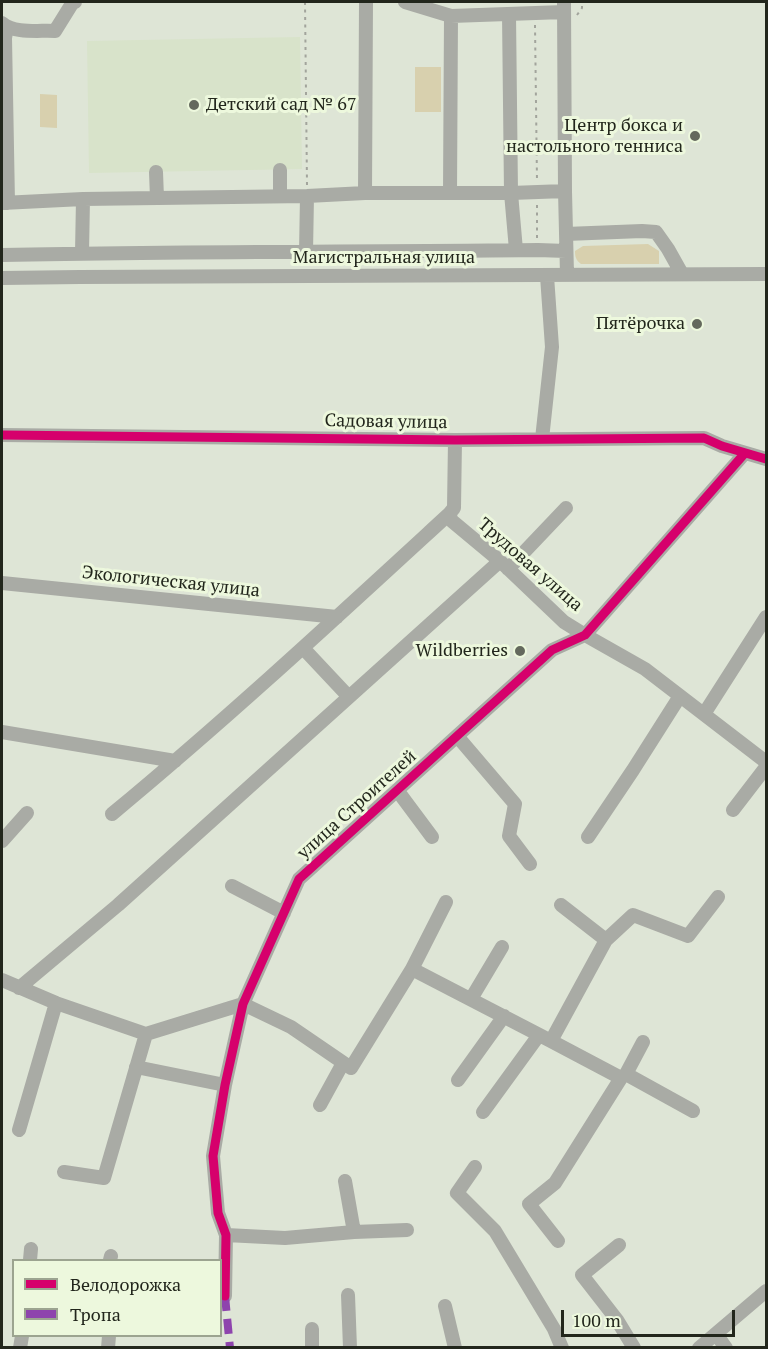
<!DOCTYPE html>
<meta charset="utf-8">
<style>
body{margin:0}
#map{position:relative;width:768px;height:1349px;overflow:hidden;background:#dee5d6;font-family:"PT Serif",serif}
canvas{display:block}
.frame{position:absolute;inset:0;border:3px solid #22261c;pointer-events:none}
.legend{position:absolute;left:12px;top:1259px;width:210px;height:78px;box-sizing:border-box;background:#edf8dd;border:2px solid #9ca490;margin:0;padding:8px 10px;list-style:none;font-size:18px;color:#22261c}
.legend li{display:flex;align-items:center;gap:12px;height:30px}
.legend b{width:30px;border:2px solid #9ca490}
.scale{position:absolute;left:561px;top:1310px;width:174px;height:27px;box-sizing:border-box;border:3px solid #22261c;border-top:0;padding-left:8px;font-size:18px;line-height:21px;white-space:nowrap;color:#22261c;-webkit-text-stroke:4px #edf8dd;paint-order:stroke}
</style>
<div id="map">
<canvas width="768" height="1349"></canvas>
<div class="frame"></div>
<ul class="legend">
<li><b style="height:8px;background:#d6006c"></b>Велодорожка</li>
<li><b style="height:8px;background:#8e44ad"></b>Тропа</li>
</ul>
<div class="scale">100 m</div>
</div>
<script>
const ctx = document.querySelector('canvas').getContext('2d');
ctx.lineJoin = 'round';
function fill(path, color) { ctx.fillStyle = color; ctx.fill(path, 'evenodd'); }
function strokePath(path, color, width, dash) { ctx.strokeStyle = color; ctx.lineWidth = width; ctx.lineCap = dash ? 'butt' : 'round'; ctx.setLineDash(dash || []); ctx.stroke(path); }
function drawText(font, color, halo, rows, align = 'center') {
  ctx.font = font + ' "PT Serif",serif'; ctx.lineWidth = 6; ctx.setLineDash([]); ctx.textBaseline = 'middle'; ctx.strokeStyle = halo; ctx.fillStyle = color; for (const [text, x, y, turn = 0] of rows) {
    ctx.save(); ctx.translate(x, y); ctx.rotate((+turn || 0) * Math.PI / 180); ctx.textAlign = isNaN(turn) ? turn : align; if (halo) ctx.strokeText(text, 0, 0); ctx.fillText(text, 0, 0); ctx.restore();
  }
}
fill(new Path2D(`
 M300 37 302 169 89 173 87 41Z`), '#d8e3ca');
fill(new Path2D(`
 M415 67H441V112H415Z
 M40 94 57 95V128L40 127Z
 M648 244 659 251V264H581C576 260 575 257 575 251L583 246Z`), '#d8d0ae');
strokePath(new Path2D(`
 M305 2 307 185
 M577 15 582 8V2
 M535 25 537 181
 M537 205V238`), '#a2a49c', 2, [3, 4.5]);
strokePath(new Path2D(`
 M405 2 451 16 450 193
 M564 2 565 191 567 274
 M509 14 511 193 516 250
 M451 16 564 12
 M2 23C15 34 39 30 55 31L73 2H75
 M7 27 5 38 8 203
 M280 170V196
 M156 172 157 198
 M365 193 366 2
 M2 203 83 199 307 196 365 193H511L565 191
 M566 234 642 231 656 232 668 249 682 274
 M82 253 83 199
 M306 253 307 196
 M2 255C180 251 359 252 538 250L566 251
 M2 278 80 277 766 274
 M2 435 455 440 704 438 722 446 766 459
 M542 439 552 347 547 276
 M449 514 452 521 500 561 564 622 585 635 645 669 766 762
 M508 569 566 508
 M2 583 337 617
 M303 648 349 697
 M704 714 766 617
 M2 732 175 761
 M457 736 515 804 509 836 530 864
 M397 790 432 837
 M733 810 766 767
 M112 814C228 718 338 616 449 514L454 508 455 440
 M588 837 633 770 680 696
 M2 841 27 813
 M232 886 284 913
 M606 940 633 915 688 936 718 897
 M412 969 446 902
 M2 980 56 1003
 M19 988 118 905 500 561
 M471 999 502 947
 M551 1041 621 1078 555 1183 529 1204 558 1241
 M136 1067 225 1085
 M626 1074 643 1042
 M621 1078 626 1074 693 1111
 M458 1080 504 1016
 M320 1105 343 1063
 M483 1112 539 1035
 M19 1130 56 1003 146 1034 243 1004 291 1027 351 1068 412 969 551 1041 606 940 561 905
 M475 1167 457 1193 495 1231 554 1329 562 1348
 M64 1172 104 1178 146 1034
 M354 1232 407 1230
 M226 1235 285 1238 354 1232 345 1181
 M619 1245 582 1275 617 1320 634 1348
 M30 1260 31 1249
 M110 1260 111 1256
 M348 1295 350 1348
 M225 1296 226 1235 218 1213 213 1156 225 1085 243 1004 299 879 552 650 585 635 745 453
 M445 1306 455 1348
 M312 1329V1348
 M716 1334 726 1348
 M20 1348 22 1336
 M108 1348 109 1336
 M699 1348 766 1291`), '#a9aba5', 14);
strokePath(new Path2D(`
 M225 1296 230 1348`), '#8e44ad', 8, [15, 8]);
strokePath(new Path2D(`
 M2 435 455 440 704 438 722 446 766 459
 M225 1296 226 1235 218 1213 213 1156 225 1085 243 1004 299 879 552 650 585 635 745 453`), '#d6006c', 9);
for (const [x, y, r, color] of [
 [194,105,6,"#64695d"],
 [695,136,6,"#64695d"],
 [697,324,6,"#64695d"],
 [520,651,6,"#64695d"]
]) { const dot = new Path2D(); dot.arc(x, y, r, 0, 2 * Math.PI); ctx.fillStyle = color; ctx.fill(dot); strokePath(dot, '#edf8dd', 2); }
drawText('18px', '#22261c', '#edf8dd', [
 ["Детский сад № 67",206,105,"left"],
 ["Центр бокса и",683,126],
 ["настольного тенниса",683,147],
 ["Пятёрочка",685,324],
 ["Wildberries",508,651]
], 'right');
drawText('18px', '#22261c', '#edf8dd', [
 ["Магистральная улица",384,258],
 ["Садовая улица",386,422,1],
 ["Трудовая улица",530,565,41],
 ["Экологическая улица",171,582,6],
 ["улица Строителей",357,805,-42]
]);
</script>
